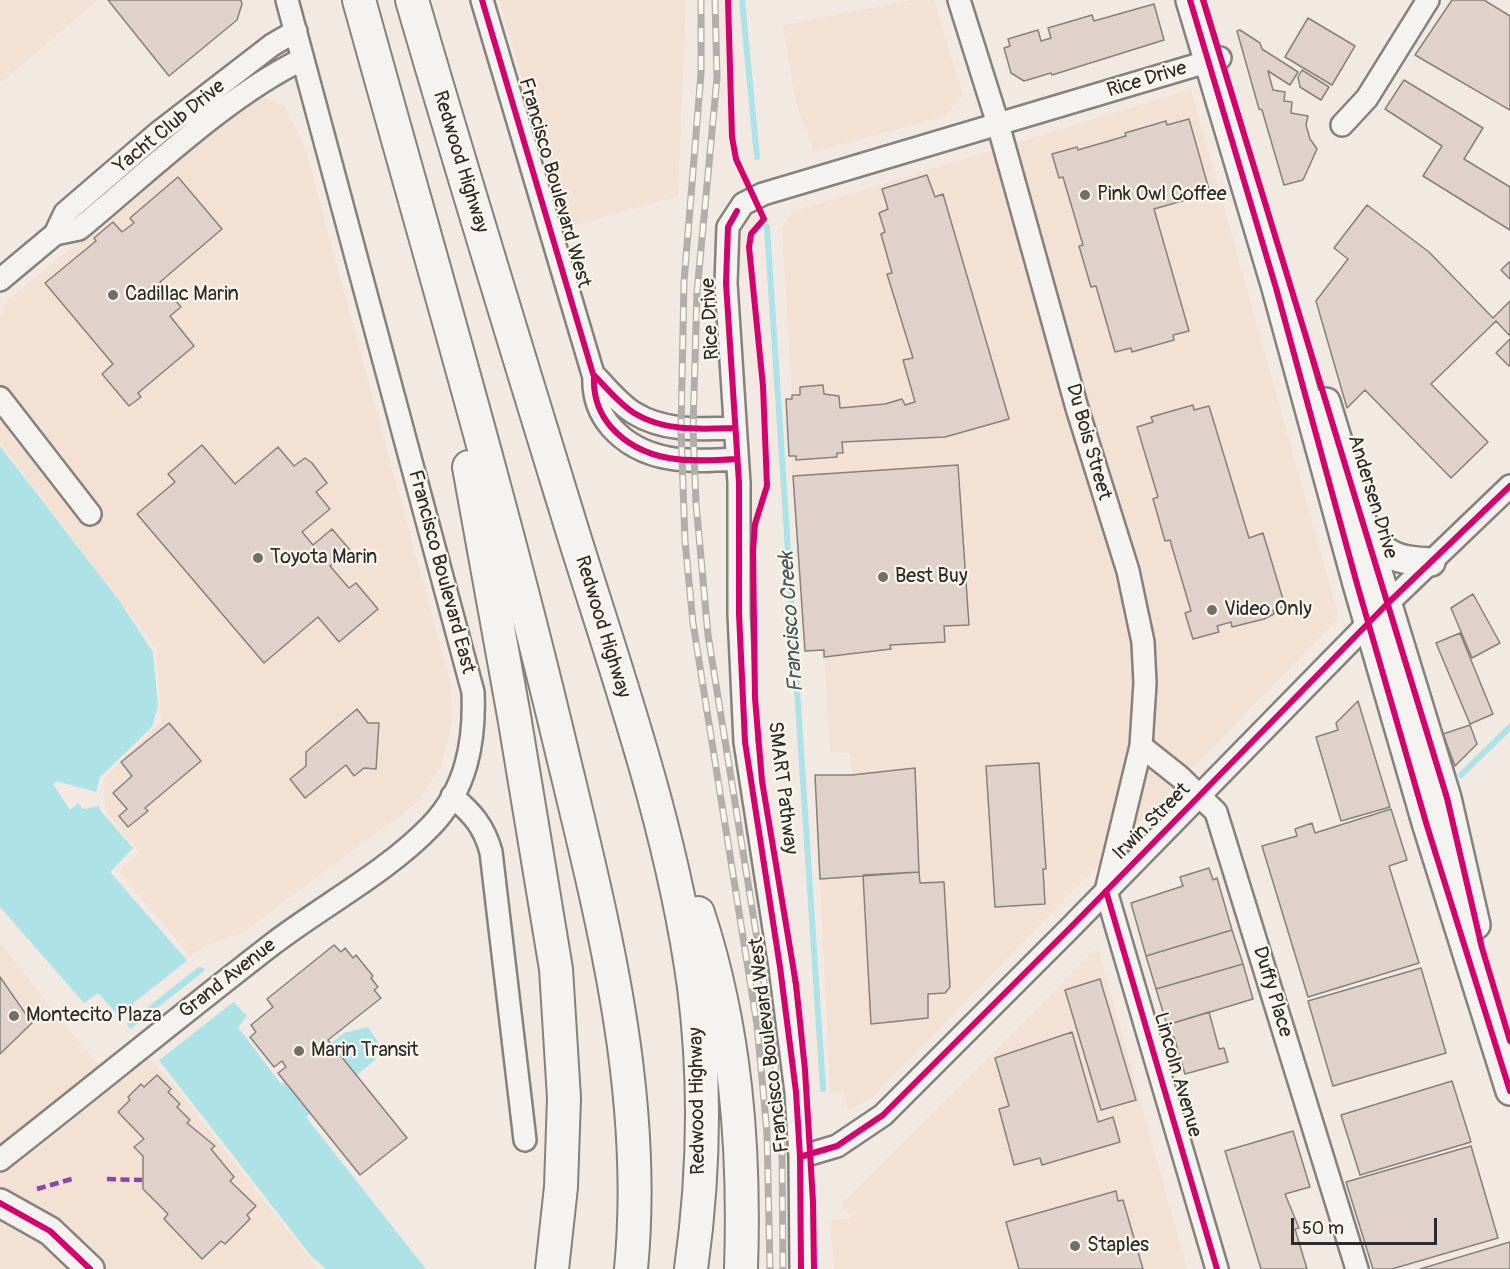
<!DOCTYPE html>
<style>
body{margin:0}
#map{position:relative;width:1510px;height:1269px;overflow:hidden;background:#f2eae2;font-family:Pangolin,sans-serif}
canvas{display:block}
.scale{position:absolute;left:1291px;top:1218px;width:146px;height:27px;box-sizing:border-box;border:3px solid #2b2b2b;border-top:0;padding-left:8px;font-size:18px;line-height:21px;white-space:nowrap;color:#2b2b2b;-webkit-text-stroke:4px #fbf7ec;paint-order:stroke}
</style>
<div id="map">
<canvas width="1510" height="1269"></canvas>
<div class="scale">50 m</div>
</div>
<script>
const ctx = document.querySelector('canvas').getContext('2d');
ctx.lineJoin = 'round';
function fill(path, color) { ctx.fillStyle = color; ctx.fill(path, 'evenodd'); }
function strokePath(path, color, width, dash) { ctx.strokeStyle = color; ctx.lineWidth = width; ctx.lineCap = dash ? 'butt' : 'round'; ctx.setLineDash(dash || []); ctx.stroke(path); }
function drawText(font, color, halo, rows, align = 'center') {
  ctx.font = font + ' Pangolin,sans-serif'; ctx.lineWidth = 4.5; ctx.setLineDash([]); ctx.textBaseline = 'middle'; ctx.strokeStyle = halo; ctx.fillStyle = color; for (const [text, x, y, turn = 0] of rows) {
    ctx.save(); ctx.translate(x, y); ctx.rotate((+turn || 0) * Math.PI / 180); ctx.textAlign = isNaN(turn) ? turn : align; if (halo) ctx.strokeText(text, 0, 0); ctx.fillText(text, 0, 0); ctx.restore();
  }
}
fill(new Path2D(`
 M0 0H98L0 84Z
 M499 0H686L678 196 565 228Z
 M912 0H934L963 95 946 116 814 152 796 103 783 25Z
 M1191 89 1339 618 873 1097 848 1111 844 1092H830L815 775H852L850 753 830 752 824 650 805 651 786 399H791L792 395 782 227 791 212Z
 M257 96 283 104 304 144 451 685 452 722 441 767 418 802 242 933 206 945 191 957 118 871 139 852 106 812 103 780 161 721 156 649 0 443V315L6 301Z
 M0 942 58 1017 103 1070 144 1053 172 1082 318 1269H0Z
 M1098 947 1187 1269H834L830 1220 851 1219 852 1216 840 1206Z`), '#f3e2d4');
fill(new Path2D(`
 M0 446 118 599 153 652 158 706 152 727 100 777 96 792 100 810 133 848 110 872 192 966 202 967 247 1016 238 1027 281 1084 344 1033 368 1027 378 1042 375 1060 306 1117 426 1269H326L311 1256 158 1059 98 993 84 1003 0 907Z`), '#ade3e7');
fill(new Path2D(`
 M57 781 96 792 99 806 83 809 78 803 70 810 53 784Z
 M189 959 193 963 202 964 124 1026 116 1017Z
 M208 968 236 1000 157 1062 128 1031Z`), '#f2eae2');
strokePath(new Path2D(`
 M742 0 757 157
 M767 227 823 1089
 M1461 775 1510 727`), '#ade3e7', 6);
const building = new Path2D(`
 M108 0H241L242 4 237 20 169 76Z
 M1452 0H1484L1510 16V110L1415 55Z
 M1154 4 1164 40 1052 75 1051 73 1024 81 1011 73 1004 48 1010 46 1008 39 1038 30 1041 41 1051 38 1048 28 1092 15 1094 21Z
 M1308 18 1355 46 1332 85 1285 57Z
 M1240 30 1260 43 1262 49 1298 72 1290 85 1268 71 1273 90 1285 92 1284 101 1292 102 1291 113 1308 116 1306 125 1310 139 1317 149 1303 180 1284 185 1262 110 1259 109 1237 31Z
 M1302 70 1329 87 1321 100 1300 87 1298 77Z
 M1404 80 1483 128 1464 159 1510 187V230L1423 176 1442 146 1385 109Z
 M1189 119 1210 193 1154 209 1189 331 1173 335 1174 340 1132 352 1131 348 1115 352 1096 286 1091 287 1079 246 1083 245 1063 177 1059 178 1052 154 1077 147 1078 150 1126 136 1125 133 1166 121 1167 125Z
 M927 175 935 197 943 194 1009 419 945 437 842 442 843 453H837V457L796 460V456H789L786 399H792V395H800V387L823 385 824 394 839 396 840 408 885 404 902 399 905 405 915 402 903 360 913 358 887 274 892 273 881 234 885 232 879 213 888 209 882 189Z
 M178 177 222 229 160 282 181 307 170 316 194 346 138 393 141 397 129 406 102 374 113 364 45 283 96 241 94 238 113 222 122 232 134 223 130 218Z
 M1367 205 1429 252 1493 318 1510 301V336L1496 321 1431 384 1488 442 1451 478 1365 390 1347 408 1316 301 1348 259 1334 248Z
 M1509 262 1510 263V279L1501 270Z
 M1510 339V364L1509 366 1496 353Z
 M1193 405 1194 410 1209 406 1249 538 1263 533 1285 606 1273 610 1274 614 1264 619 1232 627 1231 622 1217 626 1219 632 1193 639 1185 613 1191 611 1170 540 1165 541 1153 499 1158 497 1137 427 1153 422 1151 417Z
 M202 445 235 484 278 447 294 466 305 458 312 463 327 483 316 492 330 509 302 532 313 545 332 529 350 550 330 566 349 588 356 583 378 609 339 642 318 617 264 663 137 514 175 482 168 474Z
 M958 465 969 625 944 626 945 642 890 645 891 649 824 657V650L805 651 793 476Z
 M1473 594 1500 643 1472 658 1451 608Z
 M1460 633 1493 714 1470 724 1436 643Z
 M1358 701 1390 807 1341 821 1316 737 1338 730 1336 723Z
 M357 709 368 723H379L376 769 364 768 354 776 346 765 305 798 290 779 306 766V752Z
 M169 723 201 761 145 808 148 811 128 827 119 816 127 809 113 793 132 776 121 762Z
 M1470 725 1477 744 1455 766 1443 734Z
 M1039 763 1046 869H1043L1045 904 995 907 986 766Z
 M915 768 919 872 820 879 815 775H852Z
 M1391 809 1407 860 1389 866 1419 963 1308 997 1262 846 1297 836 1295 829 1312 823 1315 833Z
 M1209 868 1213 880 1217 878 1232 930 1146 956 1131 903 1183 886 1180 877Z
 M919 872 920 883 944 882 950 987 945 993 928 994V1018L871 1024 863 875Z
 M1232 930 1243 964 1156 989 1146 956Z
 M334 945 341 952 345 948 353 958 356 955 373 976 371 978 378 987 374 990 381 998 328 1040 407 1138 360 1175 278 1073 286 1067 282 1061 274 1067 250 1037 256 1032 251 1025 273 1007 267 999Z
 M1243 964 1253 999 1167 1025 1156 989Z
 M1421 968 1446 1053 1333 1086 1308 1001Z
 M0 977 32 1023 0 1054Z
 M1100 979 1136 1100 1101 1110 1065 990Z
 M1209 1012 1219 1049 1224 1048 1228 1062 1185 1074 1174 1037 1171 1038 1167 1025Z
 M1072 1032 1098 1122 1113 1117 1120 1142 1042 1165 1040 1158 1014 1165 999 1109 1009 1106 995 1058Z
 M157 1075 171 1089 168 1092 180 1104 177 1107 190 1120 187 1123 215 1146 211 1149 234 1177 230 1181 256 1206 247 1215 250 1219 225 1244 221 1241 202 1259 164 1219 168 1214 143 1189V1156L134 1147 144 1139 118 1112 130 1100 128 1097 141 1084 144 1087Z
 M1452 1081 1471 1142 1360 1175 1341 1115Z
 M1293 1131 1310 1187 1285 1194 1299 1228 1295 1229 1307 1269H1261L1225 1151Z
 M1471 1146 1498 1238 1392 1269H1373L1346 1182Z
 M1116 1191 1118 1201 1123 1200 1143 1269H1019L1006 1222Z
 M1510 1242V1269H1420Z`);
fill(building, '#e0d2ca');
strokePath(building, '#85817d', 1.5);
const minor = new Path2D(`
 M482 0 593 374C606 387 618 403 634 413 665 432 700 429 735 428
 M959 0 998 124 1077 408 1128 571 1143 642 1145 683 1141 746 1106 891 1217 1269
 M1342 125 1367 98 1428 0
 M55 234 79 229C146 174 226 96 303 59
 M0 280 55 234 65 213 158 133 272 45 296 31
 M594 376C593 395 598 412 611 427 644 464 690 462 736 459
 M0 398 90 514
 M1141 746 1180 777 1216 812 1357 1269
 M452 796C472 813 484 826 491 852L525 1140
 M800 1157 837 1146 883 1115 1070 928 1387 604 1510 486
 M0 1160C92 1088 182 1014 274 943 324 905 388 871 431 826 467 789 475 741 473 692L287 0
 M801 1269 800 1157 796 1092 780 967 745 742 739 614V483L726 283 728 227 743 204 763 194 1220 58`);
const major = new Path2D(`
 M1190 0 1276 288 1357 584 1427 826 1510 1091
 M1326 402 1447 798 1476 925
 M1365 531C1387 557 1398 561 1431 562
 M0 1203 50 1231 90 1269`);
const highway = new Path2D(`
 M359 0C428 250 502 500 562 752 603 922 648 1093 631 1269
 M412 0C464 179 519 357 574 536 620 683 673 833 694 987 706 1081 704 1176 691 1269
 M469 467 514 716 556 969 564 1098 561 1187 552 1269
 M698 913C736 1029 745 1147 741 1269`);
strokePath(minor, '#85817d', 26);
strokePath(major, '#85817d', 32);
strokePath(highway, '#85817d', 36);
strokePath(minor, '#f5f3ef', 21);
strokePath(major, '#f5f3ef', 27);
strokePath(highway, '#f5f3ef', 32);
const rail = new Path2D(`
 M701 0V73L684 282 681 429 685 541 693 623 757 1025 767 1133 770 1269
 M715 0 717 78 697 292 693 429 696 503 708 635 773 1038 782 1146 783 1269`);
strokePath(rail, '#b1aeac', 7);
strokePath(rail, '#fbf7ec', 4.5, [14]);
strokePath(new Path2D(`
 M107 1179 142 1180
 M37 1189 75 1178`), '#8e44ad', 4.5, [9, 4.5]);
strokePath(new Path2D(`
 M482 0 593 374C606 387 618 403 634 413 665 432 700 429 735 428
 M728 0 732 137 736 159 764 219 751 234 749 247 763 386 767 486 755 524 753 551 755 698 762 781 796 984 805 1070 813 1202 814 1269
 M1190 0 1276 288 1357 584 1427 826 1510 1091
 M1203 0 1447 798 1482 948 1510 1041
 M737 211 728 227 726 283 739 483V614L745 742 780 967 796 1092 800 1157 801 1269
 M594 376C593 395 598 412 611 427 644 464 690 462 736 459
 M1106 891 1217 1269
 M803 1156 837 1146 883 1115 1070 928 1387 604 1510 486
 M0 1203 50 1231 90 1269`), '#d6006c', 6);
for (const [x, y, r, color] of [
 [1085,195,6,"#716e6b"],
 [113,295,6,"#716e6b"],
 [258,558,6,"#716e6b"],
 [883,577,6,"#716e6b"],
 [1212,610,6,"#716e6b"],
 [14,1016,6,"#716e6b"],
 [299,1051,6,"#716e6b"],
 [1075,1246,6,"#716e6b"]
]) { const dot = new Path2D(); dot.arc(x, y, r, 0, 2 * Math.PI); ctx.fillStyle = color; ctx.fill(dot); strokePath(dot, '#fbf7ec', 2); }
drawText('20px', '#2b2b2b', '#fbf7ec', [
 ["Rice Drive",1147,80,-17],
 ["Yacht Club Drive",170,127,-39],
 ["Redwood Highway",460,162,73],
 ["Francisco Boulevard West",554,183,74],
 ["Rice Drive",711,319,-93],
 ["Du Bois Street",1088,442,74],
 ["Andersen Drive",1372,497,73],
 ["Francisco Boulevard East",441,572,75],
 ["Redwood Highway",602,627,73],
 ["SMART Pathway",782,788,83],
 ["Irwin Street",1152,822,-45],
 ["Grand Avenue",228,979,-38],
 ["Duffy Place",1272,992,73],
 ["Francisco Boulevard West",770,1045,-97],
 ["Lincoln Avenue",1177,1075,74],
 ["Redwood Highway",698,1101,-91]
]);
drawText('20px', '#2b2b2b', '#fbf7ec', [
 ["Pink Owl Coffee",1097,195],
 ["Cadillac Marin",125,295],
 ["Toyota Marin",270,558],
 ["Best Buy",895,577],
 ["Video Only",1224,610],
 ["Montecito Plaza",26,1016],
 ["Marin Transit",311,1051],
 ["Staples",1087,1246]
], 'left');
drawText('italic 21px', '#44585a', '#fbf7ec', [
 ["Francisco Creek",792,622,-94]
]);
</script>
